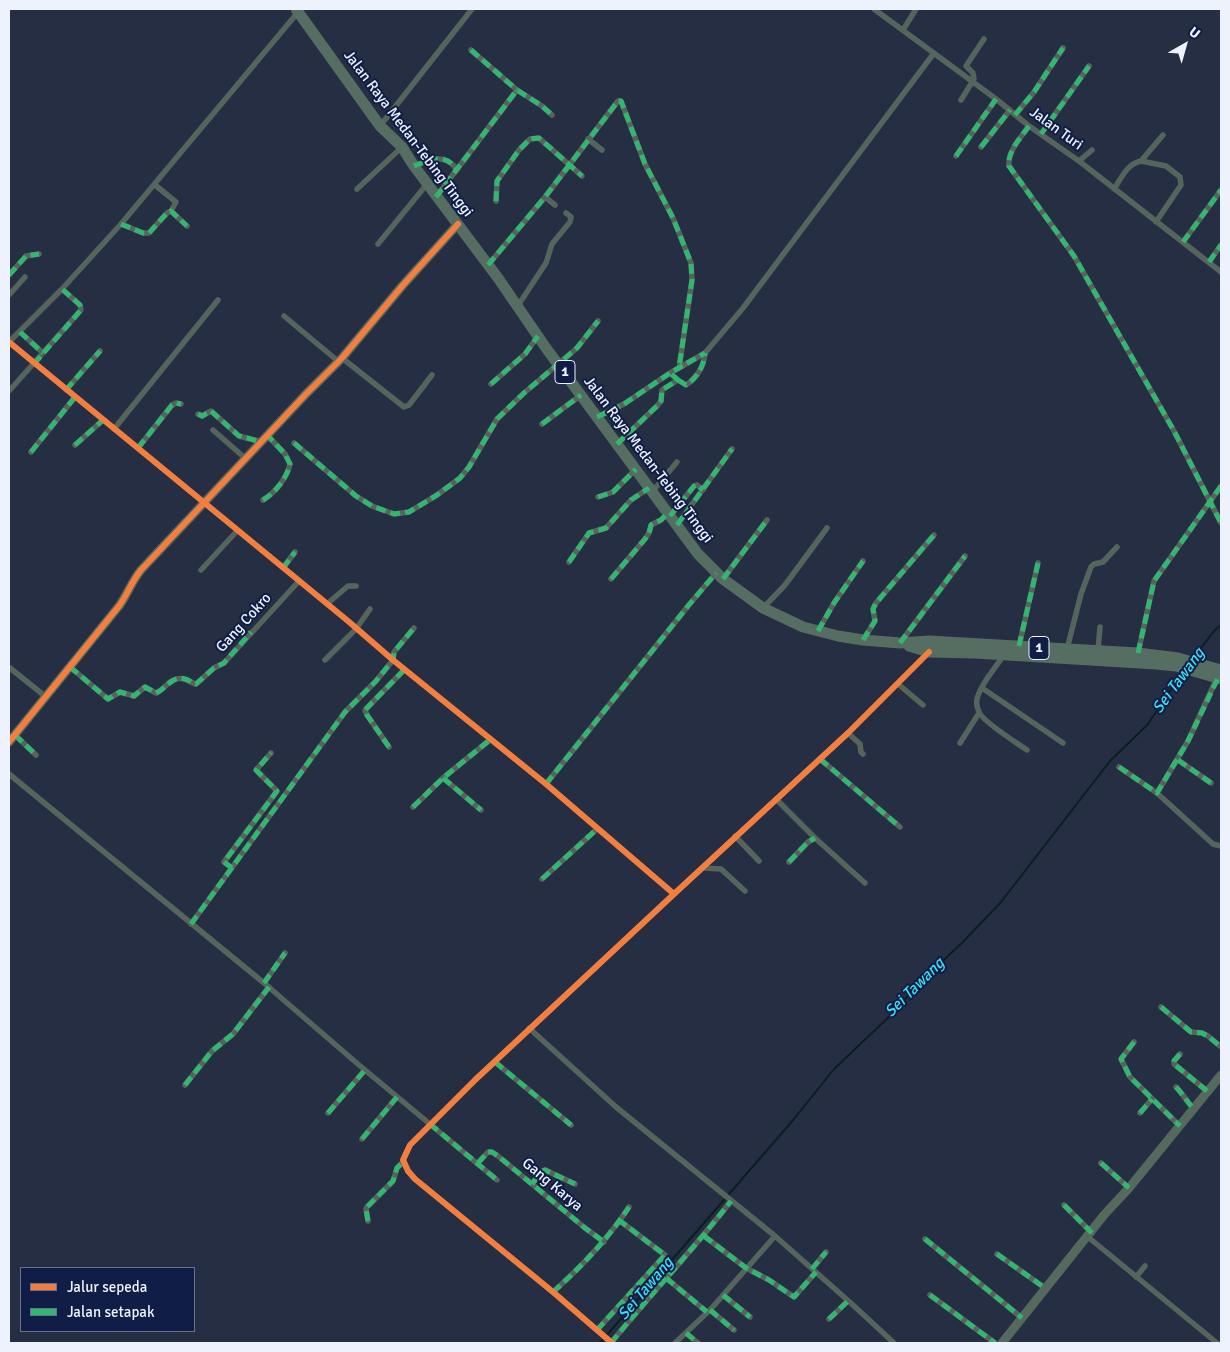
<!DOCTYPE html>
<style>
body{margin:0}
#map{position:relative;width:1230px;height:1352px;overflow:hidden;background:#262e44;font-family:Signika,sans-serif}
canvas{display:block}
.frame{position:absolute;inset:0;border:10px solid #edf2fd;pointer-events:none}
.legend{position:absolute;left:20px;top:1267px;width:175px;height:65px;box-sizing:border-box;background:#101d46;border:1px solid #68728f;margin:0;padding:6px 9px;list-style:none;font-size:15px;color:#edf2fd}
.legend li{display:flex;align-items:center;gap:10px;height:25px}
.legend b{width:25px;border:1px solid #68728f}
.north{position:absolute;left:1160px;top:20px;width:50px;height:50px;-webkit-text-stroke:4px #101d46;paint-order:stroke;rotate:38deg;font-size:14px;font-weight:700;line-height:20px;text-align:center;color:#edf2fd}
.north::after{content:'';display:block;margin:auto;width:18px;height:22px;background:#edf2fd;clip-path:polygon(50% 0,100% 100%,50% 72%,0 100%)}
</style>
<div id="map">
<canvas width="1230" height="1352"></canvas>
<div class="frame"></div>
<ul class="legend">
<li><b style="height:6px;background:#f27e40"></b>Jalur sepeda</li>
<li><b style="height:6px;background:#33b770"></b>Jalan setapak</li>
</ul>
<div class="north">U</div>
</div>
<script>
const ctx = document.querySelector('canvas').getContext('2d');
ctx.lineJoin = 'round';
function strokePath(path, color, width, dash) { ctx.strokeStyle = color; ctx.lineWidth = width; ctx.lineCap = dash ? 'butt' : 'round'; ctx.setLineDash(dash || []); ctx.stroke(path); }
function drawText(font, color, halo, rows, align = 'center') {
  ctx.font = font + ' Signika,sans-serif'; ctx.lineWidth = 4; ctx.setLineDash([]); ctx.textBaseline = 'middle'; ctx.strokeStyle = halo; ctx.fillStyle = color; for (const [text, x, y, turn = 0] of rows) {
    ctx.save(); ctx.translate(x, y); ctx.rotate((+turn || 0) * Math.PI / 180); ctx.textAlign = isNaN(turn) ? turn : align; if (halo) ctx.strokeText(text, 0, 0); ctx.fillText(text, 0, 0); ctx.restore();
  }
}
strokePath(new Path2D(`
 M1194 657 1214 631 1221 625
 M600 1343 794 1119 834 1069 892 1014 921 981 962 943 1001 902 1110 761 1148 724 1182 673`), '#0b1e21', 2);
strokePath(new Path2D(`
 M874 9 996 99 1029 126 1079 161 1221 272
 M903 30 916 9
 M471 50 517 90
 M961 100 974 79 973 73 966 66 984 39
 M1015 115 1034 92 1063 48
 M380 126 472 9
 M1029 126C1021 137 1007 152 1009 166L1074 256 1174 431 1221 523
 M1041 134 1089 66
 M588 139 602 150
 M981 147 1010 110
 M956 156 996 99
 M1079 161 1092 150
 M1141 161 1166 166 1180 177 1181 185 1156 222
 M414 166C429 160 446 152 457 170
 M155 185 176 202 171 211
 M357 189 402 147
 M1114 189C1122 177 1127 164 1141 161L1163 135
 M436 197 517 90 542 106 552 115
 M545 197 555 205
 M496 201 497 181 519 150 530 139 539 138 582 176
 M121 224 143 233H149L167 213 171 211 187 226
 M1183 242 1221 190
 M378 244 427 184
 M1209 262 1221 245
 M488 265 545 197 618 101H621L645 164 673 218 691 263 692 280 679 368
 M9 275 26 256 39 254
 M9 295 25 277
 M517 307 546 263 552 244 570 222 571 217 566 213
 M284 316 339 362
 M20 332 43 353
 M9 342 348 621 393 660 546 784 674 894 848 733 929 652
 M9 342 62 289 121 224 299 11
 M342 358 404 407 409 405 432 375
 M678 380 686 385C697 378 704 366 705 353
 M491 384 525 354 538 336
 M66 390 100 351
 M9 391 81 310 80 305 62 289
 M198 414 202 416 211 411 239 436 262 442
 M597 417 624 404 670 373 705 353 743 308 934 53
 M542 424 581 395
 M114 429 218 300
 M213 430 246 459
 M294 443 356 496 372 506 394 514 409 512 437 495 460 478 469 467 497 419 524 393 577 348 598 321
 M617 444 657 406 661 401 662 390 678 380 670 373
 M75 445 103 420
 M138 448 172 405 176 403 181 404
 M31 452 75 397
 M652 492 677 462
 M598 497 613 492 636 469
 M263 500C275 493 287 478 290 464L285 454 268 436
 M670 516 694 486 697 485 703 490
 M677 525 732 449
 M569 562 589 533 606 528 631 500 649 488
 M283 568 295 552
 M201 570 237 531
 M611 579 645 539 649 533 651 525 661 520 668 513
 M723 579 767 520
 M327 604 348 586H356
 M763 608 785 585 827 528
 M818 631 834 603 863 561
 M863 640 875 621 873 609 876 603 934 535
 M900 643 965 556
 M1019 646 1038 563
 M1067 649 1081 594 1091 567 1094 564 1103 562 1117 547
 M1098 650 1100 627
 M1138 653 1154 581 1221 486
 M1004 655C996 667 980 685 977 699 976 703 978 710 980 714 988 725 1014 741 1027 750
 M325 660 356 629 370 609
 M70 667 108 699 120 692 134 696 145 687 156 693 158 692C166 687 172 676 184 679 189 680 191 683 196 684L214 668 224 663 299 581
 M10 668 46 697
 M898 684 923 705
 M982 688 1063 743
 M848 733 860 744 861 752 863 754
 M15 735 36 755
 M960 743 979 713
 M389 747 367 715 365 710 404 670
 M820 759 900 827
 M1178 760 1211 783
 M1119 767 1157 793 1213 844 1221 846
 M9 774 264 983 359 1065 497 1180
 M443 778 481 810
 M546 784 688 606 716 573
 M1157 793 1188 741 1217 678
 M776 799 815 838 865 883
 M413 807 443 778 491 739
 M735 836 759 861
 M789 862 808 842 815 838
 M232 868 224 862 277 791 256 770 271 753
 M704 868 721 869 745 891
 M542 879 597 829
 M191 924 345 712 376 681 393 660 394 652 414 628
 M264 983 285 953
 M1161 1007 1191 1032 1202 1033 1208 1036 1221 1047
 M529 1028 616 1107 775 1236 853 1305 894 1343
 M1134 1042 1121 1059 1130 1077 1180 1126
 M1180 1054 1174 1061V1064L1207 1091
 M495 1062 571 1125
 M185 1085 212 1051 233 1034 269 987
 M1176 1087C1183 1094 1187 1102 1194 1109
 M328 1113 365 1070
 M1140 1113 1152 1099
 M362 1139 397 1097
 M478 1163 488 1152H492L498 1156 585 1228 604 1242
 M1101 1163 1129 1188
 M532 1184 541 1172 545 1170 575 1184
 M1064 1205 1092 1233
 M368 1221 366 1209 367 1207 393 1181 397 1168 403 1162
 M704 1236 746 1268 769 1280 794 1297 816 1272
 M1088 1237 1217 1343
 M925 1239 1022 1318
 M997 1254 1045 1288
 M812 1269 826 1252
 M1136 1277 1145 1266
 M666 1278 707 1312
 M553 1292C581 1267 608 1239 629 1207
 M723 1295 750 1317
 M930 1295 995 1343
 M710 1310 734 1330
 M829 1319 848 1301
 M597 1330 665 1255 620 1221
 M686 1333 698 1343
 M611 1343C650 1295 693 1250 731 1201
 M612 1343 553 1292 415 1179 408 1171 403 1160 410 1145 475 1080 674 894
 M675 1343 710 1310 775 1236`), '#56655c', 5.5);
strokePath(new Path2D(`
 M9 742 119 606C127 595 132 581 141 570L306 394 342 358 403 285 458 224
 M1002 1343 1104 1215 1129 1188 1221 1075`), '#55695c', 9);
strokePath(new Path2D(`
 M296 9 380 126 402 147 414 166 498 278 546 348 670 516 698 554 723 579 763 608 803 627 838 636 863 640 900 643 929 641 1138 653 1178 658 1221 670
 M909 646 929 652 975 653 1156 664 1176 666 1221 679`), '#566d61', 11);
strokePath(new Path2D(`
 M471 50 517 90
 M1015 115 1034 92 1063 48
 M1029 126C1021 137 1007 152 1009 166L1074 256 1174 431 1221 523
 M1041 134 1089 66
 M981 147 1010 110
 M956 156 996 99
 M414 166C429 160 446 152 457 170
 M436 197 517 90 542 106 552 115
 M496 201 497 181 519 150 530 139 539 138 582 176
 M121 224 143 233H149L167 213 171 211 187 226
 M1183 242 1221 190
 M1209 262 1221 245
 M488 265 545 197 618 101H621L645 164 673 218 691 263 692 280 679 368
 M9 275 26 256 39 254
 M20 332 43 353
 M34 364 81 310 80 305 62 289
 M678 380 686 385C697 378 704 366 705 353
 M491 384 525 354 538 336
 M66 390 100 351
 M198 414 202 416 211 411 239 436 262 442
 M597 417 624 404 670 373 705 353
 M542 424 581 395
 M294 443 356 496 372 506 394 514 409 512 437 495 460 478 469 467 497 419 524 393 577 348 598 321
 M617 444 657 406 661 401 662 390 678 380 670 373
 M75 445 103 420
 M138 448 172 405 176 403 181 404
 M31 452 75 397
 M598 497 613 492 636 469
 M263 500C275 493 287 478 290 464L285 454 268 436
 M670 516 694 486 697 485 703 490
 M677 525 732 449
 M569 562 589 533 606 528 631 500 649 488
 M283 568 295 552
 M611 579 645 539 649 533 651 525 661 520 668 513
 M723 579 767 520
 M818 631 834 603 863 561
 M863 640 875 621 873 609 876 603 934 535
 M900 643 965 556
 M1019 646 1038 563
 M1138 653 1154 581 1221 486
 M70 667 108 699 120 692 134 696 145 687 156 693C166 689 172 675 185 679 190 680 191 683 196 684L214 668 224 663 251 632
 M15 735 36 755
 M389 747 367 715 365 710 404 670
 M820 759 900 827
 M1178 760 1211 783
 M1119 767 1157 793 1188 741 1218 678
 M443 778 481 810
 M546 784 688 606 716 573
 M413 807 443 778 491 739
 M789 862 808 842 815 838
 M232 868 224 862 277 791 256 770 271 753
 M542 879 597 829
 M191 924 345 712 376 681 393 660 394 652 414 628
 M264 983 285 953
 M1161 1007 1191 1032 1202 1033 1208 1036 1221 1047
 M1134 1042 1121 1059 1130 1077 1180 1126
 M1180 1054 1174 1061V1064L1207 1091
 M495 1062 571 1125
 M185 1085 212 1051 233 1034 269 987
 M1176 1087C1183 1094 1187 1102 1194 1109
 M328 1113 365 1070
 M1140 1113 1152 1099
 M430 1124 497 1180
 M362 1139 397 1097
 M478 1163 488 1152H492L498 1156 585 1228 604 1242
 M1101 1163 1129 1188
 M532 1184 541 1172 545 1170 575 1184
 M1064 1205 1092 1233
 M368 1221 366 1209 367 1207 393 1181 397 1168 403 1162
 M704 1236 746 1268 769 1280 794 1297 816 1272
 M925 1239 1022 1318
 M997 1254 1045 1288
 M812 1269 826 1252
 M666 1278 707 1312
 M553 1292C581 1267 608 1239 629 1207
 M723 1295 750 1317
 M930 1295 995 1343
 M710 1310 734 1330
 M829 1319 848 1301
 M597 1330 665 1255 620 1221
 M686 1333 698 1343
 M611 1343C650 1295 693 1250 731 1201`), '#33b770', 5, [10, 5]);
strokePath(new Path2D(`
 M9 342 348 621 393 660 546 784 674 894 848 733 929 652
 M9 742 119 606C127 595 132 581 141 570L306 394 342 358 403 285 458 224
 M612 1343 553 1292 415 1179 408 1171 403 1160 410 1145 475 1080 674 894`), '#f27e40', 6);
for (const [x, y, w] of [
 [565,372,20],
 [1039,648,20]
]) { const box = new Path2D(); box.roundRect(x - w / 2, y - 11.5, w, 23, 4); ctx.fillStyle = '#101d46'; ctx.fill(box); strokePath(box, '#edf2fd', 1); }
drawText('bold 14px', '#edf2fd', null, [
 ["1",565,372],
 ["1",1039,648]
]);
drawText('15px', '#edf2fd', '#101d46', [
 ["Jalan Turi",1056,129,36],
 ["Jalan Raya Medan-Tebing Tinggi",408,134,53],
 ["Jalan Raya Medan-Tebing Tinggi",648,460,53],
 ["Gang Cokro",244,623,-48],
 ["Gang Karya",552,1185,40]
]);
drawText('italic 16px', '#3fdef1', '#101d46', [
 ["Sei Tawang",1179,681,-54],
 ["Sei Tawang",915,988,-45],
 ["Sei Tawang",646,1289,-50]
]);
</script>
